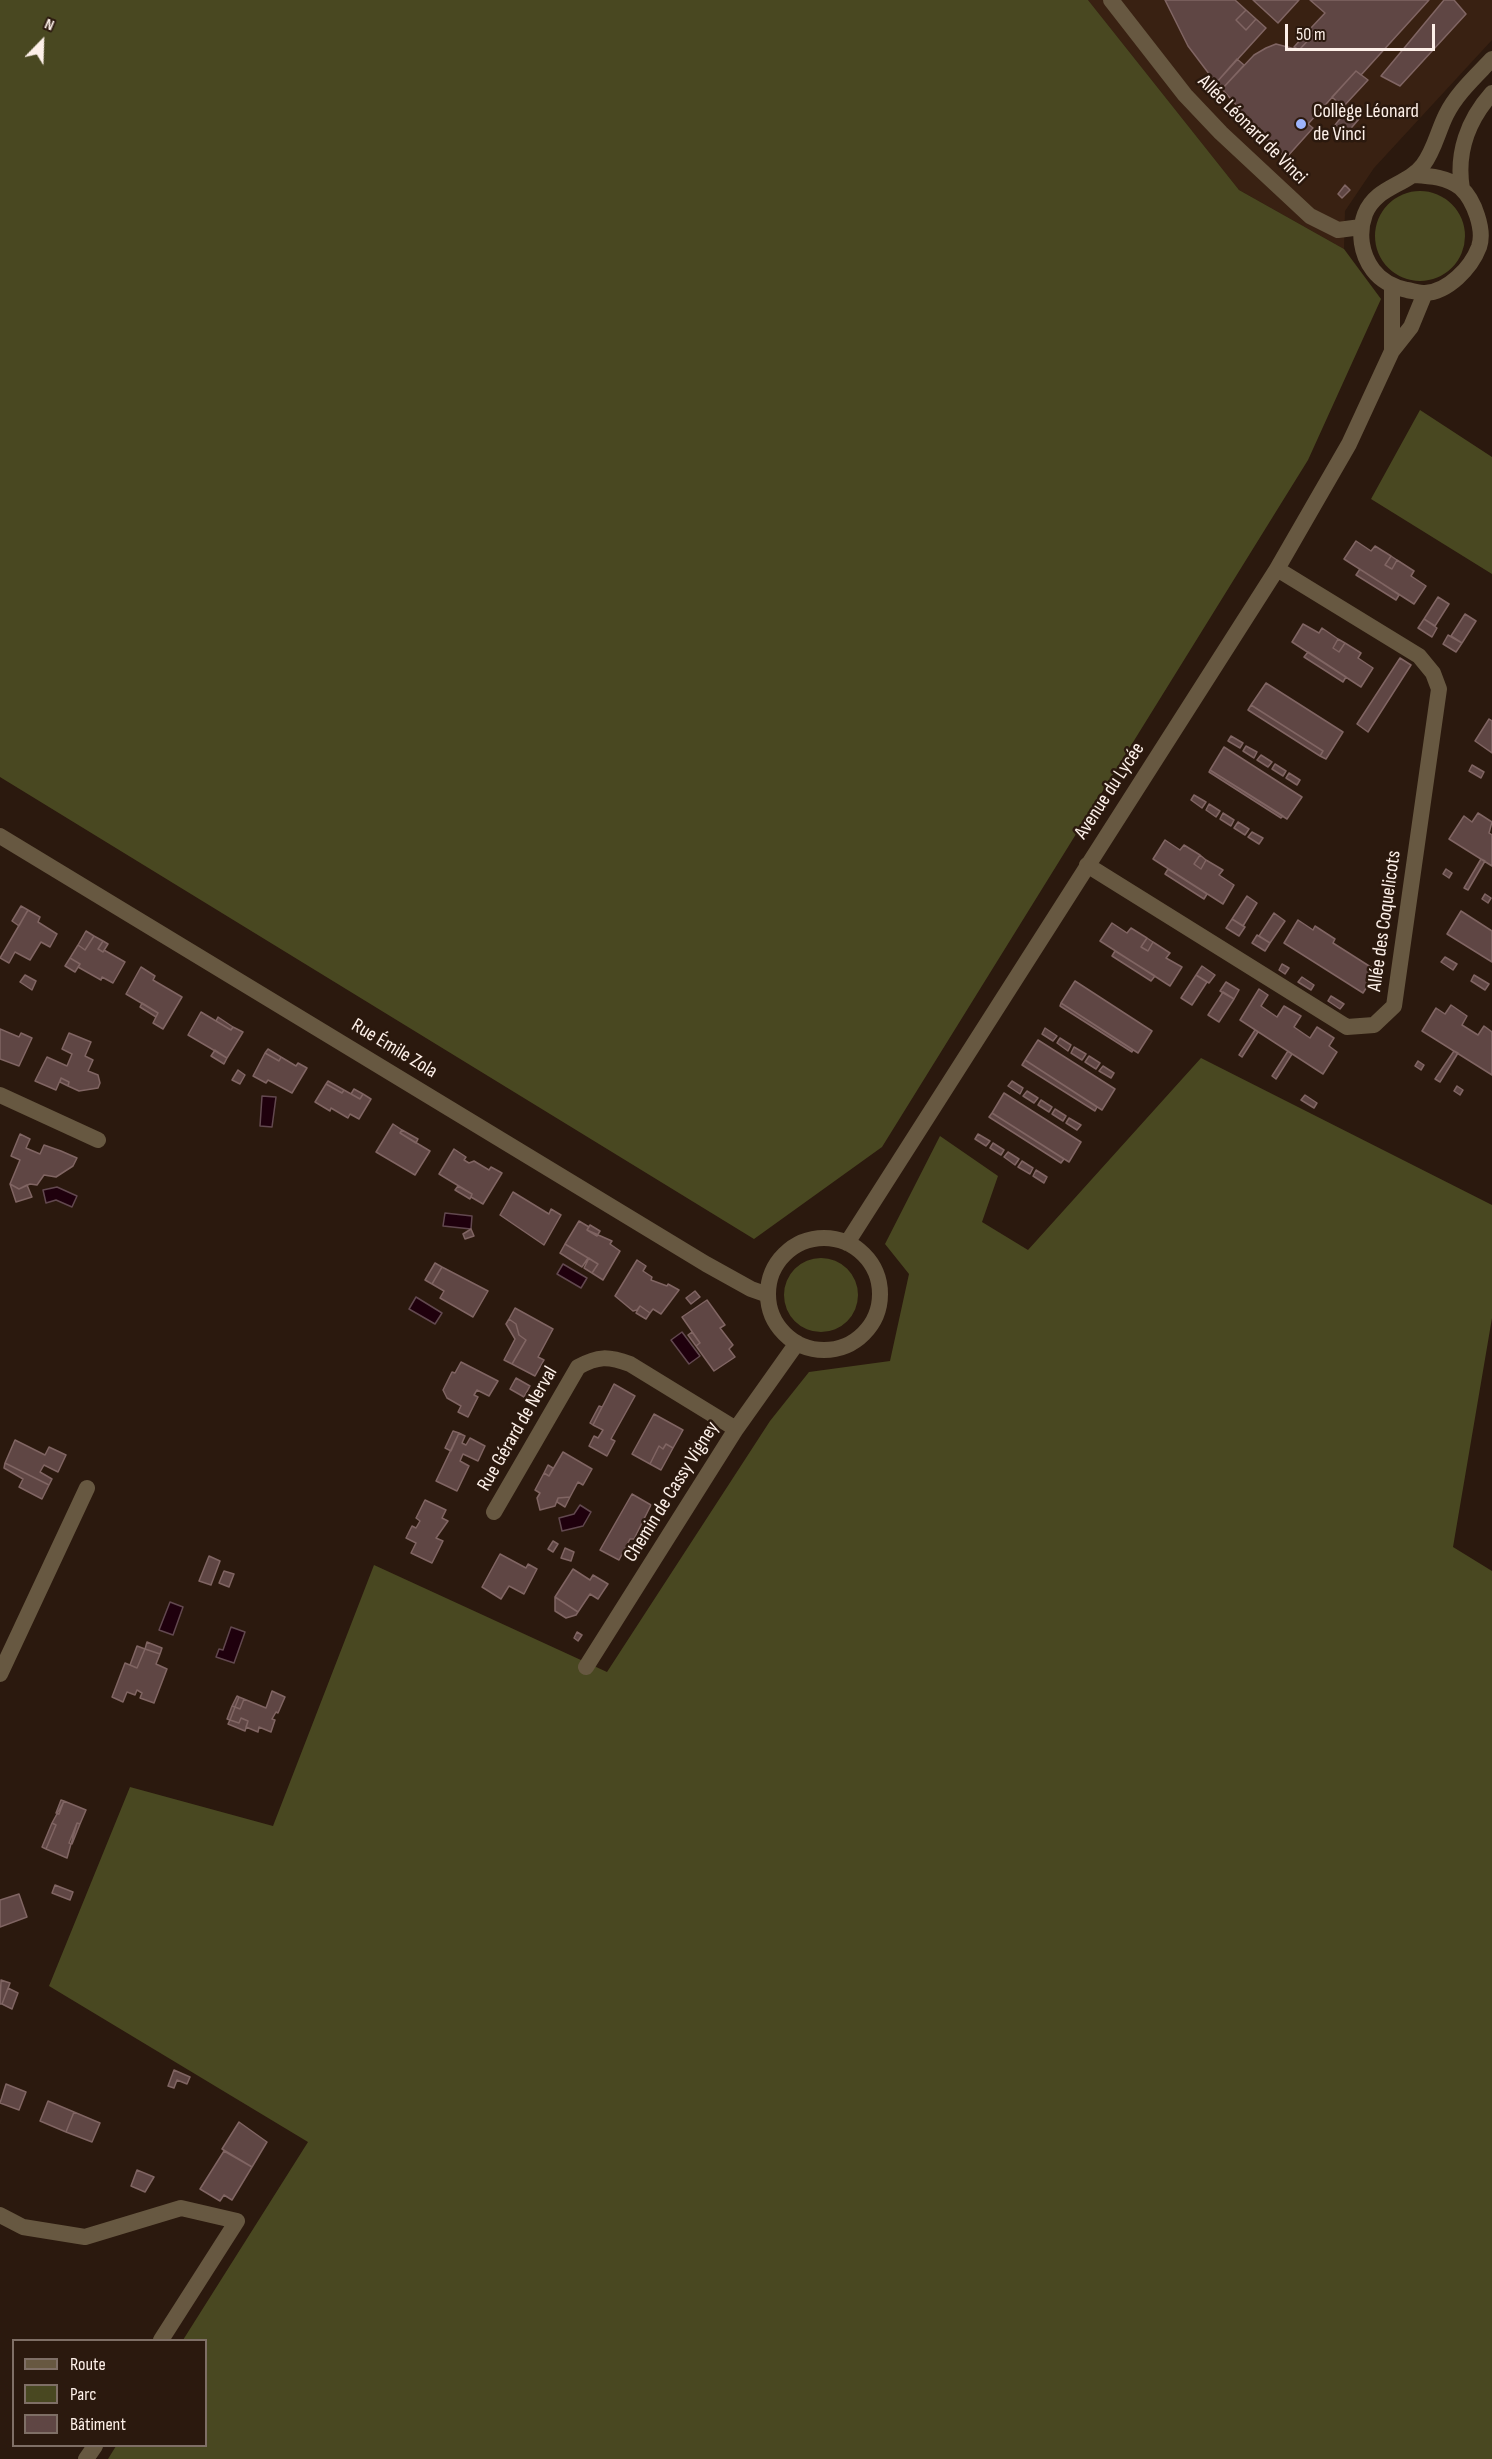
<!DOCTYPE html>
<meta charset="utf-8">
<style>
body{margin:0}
#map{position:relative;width:1492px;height:2459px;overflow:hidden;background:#2b190e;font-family:"Sofia Sans Condensed",sans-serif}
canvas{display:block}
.legend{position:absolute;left:12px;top:2339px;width:195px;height:108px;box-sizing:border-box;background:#2b190e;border:2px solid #7f6f66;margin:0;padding:8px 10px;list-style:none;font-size:18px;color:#fdf0e9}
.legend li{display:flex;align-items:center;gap:12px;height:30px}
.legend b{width:30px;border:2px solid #7f6f66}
.north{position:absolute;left:12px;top:12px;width:60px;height:60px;-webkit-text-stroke:4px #2b190e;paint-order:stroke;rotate:23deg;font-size:16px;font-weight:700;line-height:24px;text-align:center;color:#fdf0e9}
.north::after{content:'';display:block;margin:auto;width:21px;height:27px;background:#fdf0e9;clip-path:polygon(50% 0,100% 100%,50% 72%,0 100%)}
.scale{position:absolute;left:1285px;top:24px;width:150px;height:27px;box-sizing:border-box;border:3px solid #fdf0e9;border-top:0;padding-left:8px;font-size:18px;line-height:21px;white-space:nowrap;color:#fdf0e9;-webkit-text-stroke:4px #2b190e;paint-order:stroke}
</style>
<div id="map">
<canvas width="1492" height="2459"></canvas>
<ul class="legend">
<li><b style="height:8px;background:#675841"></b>Route</li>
<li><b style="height:16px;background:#494821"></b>Parc</li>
<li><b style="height:16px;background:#5f4644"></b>Bâtiment</li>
</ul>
<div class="north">N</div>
<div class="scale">50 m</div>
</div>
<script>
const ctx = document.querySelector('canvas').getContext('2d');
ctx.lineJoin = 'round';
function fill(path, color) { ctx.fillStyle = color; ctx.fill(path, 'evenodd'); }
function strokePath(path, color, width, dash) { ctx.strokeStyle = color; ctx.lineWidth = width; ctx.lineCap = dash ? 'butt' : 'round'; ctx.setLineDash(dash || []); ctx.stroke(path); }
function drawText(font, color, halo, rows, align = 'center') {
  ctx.font = font + ' "Sofia Sans Condensed",sans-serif'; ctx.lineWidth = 5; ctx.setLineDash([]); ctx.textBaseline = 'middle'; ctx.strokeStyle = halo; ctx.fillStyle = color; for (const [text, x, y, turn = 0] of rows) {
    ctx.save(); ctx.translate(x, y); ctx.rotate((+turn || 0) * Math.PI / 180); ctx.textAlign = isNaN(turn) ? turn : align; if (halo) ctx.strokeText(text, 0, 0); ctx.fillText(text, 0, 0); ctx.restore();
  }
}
fill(new Path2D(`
 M1088 0H1492V40L1374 168 1345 211 1344 249 1239 190Z`), '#392112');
fill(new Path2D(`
 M0 0H1088L1239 190 1344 249 1381 299 1308 460 882 1147 754 1239 0 777Z
 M1375 236a45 45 0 1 1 90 0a45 45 0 1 1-90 0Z
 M1420 410 1492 457V574L1371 499Z
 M1201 1058 1492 1205V1318L1453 1547 1492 1571V2459H108L116 2446H206V2340H183L308 2142 49 1986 130 1787 273 1826 374 1565 607 1672 770 1421 809 1372 890 1361 909 1274 885 1244 940 1136 998 1176 982 1222 1028 1250Z
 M784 1295a37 37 0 1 1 74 0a37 37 0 1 1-74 0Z`), '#494821');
const water = new Path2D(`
 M262 1096 276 1097 272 1127 260 1126Z
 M57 1187 77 1196 72 1207 56 1200 46 1203 43 1190Z
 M445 1213 472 1216 471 1229 443 1226Z
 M563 1264 587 1278 581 1288 557 1274Z
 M416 1297 442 1313 435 1324 409 1309Z
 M682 1332 700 1356 689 1364 671 1340Z
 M580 1505 591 1512 583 1526 562 1531 559 1518 574 1514Z
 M170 1602 183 1607 173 1635 159 1630Z
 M231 1627 245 1632 234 1663 216 1657 219 1649 223 1650Z`);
fill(water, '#1f000d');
strokePath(water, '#62484f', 1.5);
const building = new Path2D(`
 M1165 0H1235L1246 10 1236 20 1246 30 1256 19 1266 28 1216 83 1188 46Z
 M1253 0H1299L1278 23Z
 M1310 0H1429L1361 75 1356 71 1308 124 1313 128 1286 158 1235 112 1239 108 1222 89 1254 55 1266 48 1276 44 1299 50 1315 33 1310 29 1325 13Z
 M1444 0H1454L1466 14 1400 86 1381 76Z
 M1246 10 1256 19 1246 30 1236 20Z
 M1310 29 1315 33 1299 50 1294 47Z
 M1237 59 1244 65 1222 89 1216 83Z
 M1356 71 1368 80 1343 107 1332 97Z
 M1348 109 1359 119 1346 134 1335 125Z
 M1345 185 1350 190 1342 198 1338 194Z
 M1356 541 1371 551 1375 546 1391 556 1385 565 1392 569 1397 560 1414 571 1411 576 1426 586 1414 604 1344 559Z
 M1391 556 1397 560 1392 569 1385 565Z
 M1360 569 1399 595 1396 600 1356 575Z
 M1438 597 1449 604 1435 626 1424 619Z
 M1465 614 1476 621 1462 643 1451 636Z
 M1424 619 1437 628 1432 637 1418 628Z
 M1303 624 1319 633 1322 628 1338 639 1333 648 1339 652 1345 643 1361 653 1358 658 1373 668 1361 687 1292 642Z
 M1448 635 1462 643 1456 652 1443 644Z
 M1338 639 1345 643 1339 652 1333 648Z
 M1308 652 1346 677 1343 682 1304 657Z
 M1400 658 1411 665 1368 732 1357 724Z
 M1266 683 1343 732 1326 759 1320 756 1323 751 1251 705Z
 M1251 705 1323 751 1320 756 1248 710Z
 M1489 719 1492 721V753L1475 741Z
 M1231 736 1243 743 1240 748 1228 741Z
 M1246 746 1257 752 1254 758 1243 751Z
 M1224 747 1302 797 1287 819 1210 770Z
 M1261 755 1272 762 1268 767 1257 760Z
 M1275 764 1286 771 1283 776 1272 769Z
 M1472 765 1484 772 1481 778 1469 771Z
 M1210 770 1283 816 1281 818 1209 772Z
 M1289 773 1300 780 1297 785 1286 778Z
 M1194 795 1206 802 1202 808 1191 800Z
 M1209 804 1220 811 1216 817 1206 810Z
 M1223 813 1234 820 1231 826 1220 819Z
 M1478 813 1492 822 1489 833 1492 835V866L1449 839 1464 816 1472 822Z
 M1238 822 1249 829 1245 835 1234 828Z
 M1252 832 1263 838 1259 844 1248 837Z
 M1165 840 1180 850 1184 845 1200 855 1194 864 1201 869 1206 860 1223 870 1219 875 1234 885 1223 904 1153 859Z
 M1200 855 1206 860 1201 869 1194 864Z
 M1481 859 1485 861 1468 890 1464 888Z
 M1168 869 1207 894 1204 899 1165 874Z
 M1446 869 1452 873 1449 878 1443 874Z
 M1485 894 1491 898 1488 903 1482 899Z
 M1247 896 1257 903 1243 926 1232 919Z
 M21 906 28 910 19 926 12 921Z
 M28 910 40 917 38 922 57 934 50 947 41 942 30 960 15 952 9 963 0 958Z
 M1461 911 1492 931V962L1447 934Z
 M1274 913 1285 921 1270 943 1259 936Z
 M1232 919 1245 927 1239 936 1226 928Z
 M1298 920 1313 930 1315 926 1335 939 1333 943 1377 971 1363 993 1284 943Z
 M1112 923 1127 933 1131 928 1147 938 1141 947 1148 951 1153 942 1170 953 1166 958 1182 967 1170 986 1100 941Z
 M86 931 94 936 85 950 78 945Z
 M1257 935 1270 943 1265 951 1252 943Z
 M94 936 103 941 98 949 103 952 104 950 125 962 113 983 102 977 101 980 78 967 80 964 70 958 78 945 85 950Z
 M1147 938 1153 942 1148 951 1141 947Z
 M103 941 108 944 103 952 98 949Z
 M1115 951 1155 976 1151 981 1112 956Z
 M1445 957 1457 964 1453 970 1441 962Z
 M70 958 80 964 75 972 65 966Z
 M1282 964 1289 968 1285 974 1279 970Z
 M1202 966 1215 975 1209 983 1196 975Z
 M141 967 155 976 153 980 182 997 163 1029 153 1023 158 1013 126 994Z
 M25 975 36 981 32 990 20 982Z
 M1196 975 1207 982 1192 1005 1181 998Z
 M1474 975 1489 984 1485 990 1471 981Z
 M1302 977 1314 985 1311 990 1298 982Z
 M1075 981 1152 1031 1138 1053 1061 1003Z
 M1226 982 1239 990 1234 999 1220 991Z
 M1259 989 1268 995 1261 1006 1277 1017 1284 1006 1301 1016 1294 1027 1310 1038 1317 1027 1334 1038 1329 1046 1337 1052 1323 1074 1240 1020Z
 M1223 992 1234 999 1219 1022 1208 1015Z
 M1331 996 1344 1004 1340 1009 1328 1001Z
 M142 1003 158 1013 156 1017 140 1007Z
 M1061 1003 1133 1050 1132 1052 1060 1006Z
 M1451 1005 1467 1016 1462 1025 1478 1035 1484 1026 1492 1032V1075L1422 1031 1436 1008 1445 1014Z
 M201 1012 231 1030 233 1027 243 1032 227 1058 188 1035Z
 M218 1017 233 1027 231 1030 216 1021Z
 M1045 1028 1057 1036 1053 1041 1042 1034Z
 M0 1029 19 1037 21 1033 32 1038 19 1066 0 1059Z
 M1255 1030 1258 1032 1242 1057 1239 1055Z
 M69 1033 91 1042 85 1056 93 1060 88 1071 98 1075 100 1083 98 1088 79 1091 68 1086 69 1082 61 1078 56 1090 35 1081 47 1057 67 1066 72 1054 62 1049Z
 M1060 1038 1071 1045 1068 1051 1057 1043Z
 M1038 1040 1115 1089 1102 1110 1025 1060Z
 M1074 1047 1086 1054 1082 1060 1071 1053Z
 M268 1049 281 1057 279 1061 265 1053Z
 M215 1050 227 1058 224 1064 211 1056Z
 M1288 1051 1292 1054 1276 1079 1272 1076Z
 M1454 1051 1458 1053 1440 1082 1435 1079Z
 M265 1053 279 1061 281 1057 296 1066 298 1063 307 1068 292 1093 268 1080 266 1083 253 1076Z
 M1089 1056 1100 1063 1096 1069 1085 1062Z
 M1025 1060 1097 1107 1095 1111 1022 1065Z
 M1418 1061 1424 1065 1421 1070 1415 1066Z
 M1103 1066 1114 1073 1111 1078 1099 1071Z
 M238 1070 245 1075 240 1084 232 1080Z
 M61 1078 69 1082 68 1086 60 1082Z
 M328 1081 344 1090 342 1093 326 1084Z
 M1012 1081 1023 1088 1020 1094 1008 1086Z
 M326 1084 342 1093 344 1090 360 1099 363 1094 371 1099 359 1119 350 1114 348 1118 331 1108 330 1111 315 1102Z
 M1457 1086 1463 1090 1460 1095 1454 1091Z
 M354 1089 363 1094 360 1099 351 1094Z
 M1027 1091 1038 1098 1034 1103 1023 1096Z
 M1004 1093 1081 1142 1069 1162 992 1113Z
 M1305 1095 1317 1103 1314 1108 1301 1100Z
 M1041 1100 1052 1107 1049 1112 1038 1105Z
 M1055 1109 1066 1116 1063 1121 1052 1114Z
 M992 1113 1064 1159 1061 1163 989 1117Z
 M1069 1118 1081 1125 1077 1130 1066 1123Z
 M393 1124 402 1130 400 1133 430 1151 415 1175 376 1152Z
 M402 1130 418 1139 416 1143 400 1133Z
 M20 1134 30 1139 26 1148 40 1154 44 1145 61 1151 77 1158 73 1166 56 1177 44 1175 37 1185 30 1184 19 1189 10 1184 20 1160 11 1156Z
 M978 1134 990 1141 986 1146 975 1139Z
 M993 1143 1004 1150 1001 1155 990 1148Z
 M454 1149 466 1157 464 1160 469 1163 474 1161 489 1170 491 1167 502 1173 483 1204 471 1197 472 1194 439 1174Z
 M1008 1152 1019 1159 1015 1165 1004 1157Z
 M1022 1161 1033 1168 1030 1174 1018 1167Z
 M1036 1170 1047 1177 1044 1183 1033 1176Z
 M10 1184 19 1189 27 1185 32 1197 16 1202Z
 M458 1186 472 1194 470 1199 455 1190Z
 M513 1192 549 1214 551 1209 561 1215 544 1245 500 1215Z
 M579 1221 589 1227 587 1230 612 1241 610 1244 620 1251 603 1280 592 1273 598 1264 565 1244Z
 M590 1225 600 1231 597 1236 587 1230Z
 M471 1229 474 1236 465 1239 463 1234Z
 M565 1244 588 1258 582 1267 560 1253Z
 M589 1258 598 1264 592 1273 584 1268Z
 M637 1260 646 1266 643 1271 652 1277 651 1280 667 1286 668 1284 679 1290 661 1314 653 1309 650 1313 640 1306 637 1310 633 1311 615 1296Z
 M435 1263 442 1267 432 1284 425 1280Z
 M442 1267 488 1291 473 1317 440 1298 444 1291 432 1284Z
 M695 1291 700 1297 691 1304 686 1298Z
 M707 1300 725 1325 720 1328 733 1345 729 1349 735 1357 714 1371 696 1346 700 1343 682 1317Z
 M640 1306 650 1313 646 1319 636 1313Z
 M515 1308 553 1329 538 1357 544 1360 535 1376 512 1364 526 1340 519 1335 516 1324 509 1319Z
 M509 1319 516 1324 519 1335 526 1340 512 1364 504 1360 515 1339 506 1324Z
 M692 1332 700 1343 696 1346 688 1335Z
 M461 1362 498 1381 489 1396 477 1390 474 1395 478 1397 468 1417 458 1412 461 1406 447 1398 443 1390 452 1372 455 1373Z
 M516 1378 530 1386 524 1397 510 1389Z
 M614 1384 635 1396 611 1439 615 1441 607 1456 589 1446 594 1436 598 1438 603 1430 593 1425Z
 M599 1406 602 1407 593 1425 590 1423Z
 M654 1414 683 1430 673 1448 666 1444 663 1449 659 1446 650 1464 632 1454Z
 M453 1431 459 1433 451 1451 445 1448Z
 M459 1433 465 1436 462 1443 466 1445 470 1438 485 1446 478 1461 463 1454 460 1461 469 1466 457 1491 436 1481Z
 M15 1440 45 1455 49 1447 66 1455 58 1472 44 1465 40 1472 52 1479 49 1485 5 1463Z
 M666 1444 673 1448 661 1470 650 1464 659 1446 663 1449Z
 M563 1452 592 1469 583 1485 578 1482 570 1497 558 1498 555 1506 540 1510 537 1498 540 1493 535 1490 544 1473 549 1476Z
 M5 1463 49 1485 42 1499 19 1487 23 1479 4 1468Z
 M548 1465 553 1468 549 1476 544 1473Z
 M632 1494 651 1505 634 1539H630L619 1560 600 1550Z
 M570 1497 565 1507 557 1502 558 1498Z
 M425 1500 446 1510 442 1518 448 1521 436 1538 443 1541 432 1563 411 1553 416 1543 406 1538 412 1526 416 1528 420 1521 416 1518Z
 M553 1541 558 1544 553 1552 548 1549Z
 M565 1548 574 1552 571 1561 561 1558Z
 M500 1554 526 1568 528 1564 537 1569 524 1594 509 1586 501 1599 482 1587Z
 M209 1556 220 1561 211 1585 199 1581Z
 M573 1569 590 1580 593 1575 608 1584 598 1599 590 1594 578 1612 555 1597Z
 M224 1571 234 1574 229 1587 219 1583Z
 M555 1597 578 1612 576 1615 566 1618 555 1611Z
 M577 1632 582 1635 578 1641 574 1638Z
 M147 1642 162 1648 160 1654 145 1649Z
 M137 1646 145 1649 137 1668 130 1665Z
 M145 1649 160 1654 156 1664 167 1669 154 1703 140 1698 142 1693 137 1690 135 1695 127 1692 123 1702 112 1697 125 1663 137 1668Z
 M272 1691 285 1697 278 1713 276 1712 272 1719 275 1720 271 1732 259 1727 258 1732 246 1727 248 1721 241 1718 239 1723 230 1720 235 1707 240 1709 244 1699 266 1708Z
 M237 1696 239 1697 235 1707 232 1706Z
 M239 1697 244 1699 240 1709 235 1707Z
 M232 1706 235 1707 230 1720 227 1719Z
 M241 1718 248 1721 245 1731 228 1724 230 1720 239 1723Z
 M61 1800 64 1801 59 1814 56 1813Z
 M64 1801 86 1810 80 1824 77 1823 67 1858 46 1849 56 1825 52 1823Z
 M52 1823 56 1825 46 1849 42 1847Z
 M77 1823 80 1824 72 1844 69 1843Z
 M55 1885 73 1892 70 1900 52 1893Z
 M19 1894 27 1917 0 1927V1900Z
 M1 1980 10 1983 2 2004H0Z
 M8 1988 18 1993 12 2009 2 2004Z
 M174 2070 190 2077 187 2084 177 2080 174 2088 168 2086Z
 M6 2084 26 2092 19 2110 0 2103Z
 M48 2101 74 2112 66 2132 40 2121Z
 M74 2112 100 2123 92 2142 66 2132Z
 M239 2122 267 2142 252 2167 222 2149Z
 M224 2151 252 2167 232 2200 224 2195 220 2201 200 2189Z
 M137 2170 154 2177 145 2192 131 2186Z`);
fill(building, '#5f4644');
strokePath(building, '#806563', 1.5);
strokePath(new Path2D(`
 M1111 0 1185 95 1221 133 1310 216 1338 230 1361 227
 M1414 175C1430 176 1447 177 1461 188 1474 200 1485 230 1479 247 1471 268 1448 292 1425 293 1420 293 1413 291 1407 290 1393 287 1382 282 1373 270 1361 254 1358 233 1365 214 1376 186 1407 186 1423 165 1434 151 1438 131 1446 115 1456 94 1476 76 1492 59
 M1462 189C1456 153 1468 120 1492 93
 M1392 351V287
 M0 836 706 1264 751 1289 768 1295
 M1087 865 1347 1027 1374 1025 1394 1006 1439 689 1433 673 1419 656 1277 569
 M0 1095 98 1140
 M768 1294a56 56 0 1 1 112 0a56 56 0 1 1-112 0Z
 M847 1243 1277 569 1349 444 1392 351 1411 327 1425 293
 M494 1512 578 1367C598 1356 608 1356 630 1364L736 1429
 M586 1667 736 1429 797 1343
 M0 1674 87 1488
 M0 2215 23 2227 85 2237 181 2208 237 2221 161 2340
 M86 2459 95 2446`), '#675841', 16);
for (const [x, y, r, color] of [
 [1301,124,6,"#9db4fd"]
]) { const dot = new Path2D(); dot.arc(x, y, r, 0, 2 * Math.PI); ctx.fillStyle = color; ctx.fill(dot); strokePath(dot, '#2b190e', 2); }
drawText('20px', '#fdf0e9', '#2b190e', [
 ["Collège Léonard",1313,112],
 ["de Vinci",1313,135]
], 'left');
drawText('20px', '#fdf0e9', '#2b190e', [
 ["Allée Léonard de Vinci",1252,130,45],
 ["Avenue du Lycée",1110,791,-57],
 ["Allée des Coquelicots",1385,921,-82],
 ["Rue Émile Zola",394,1049,31],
 ["Rue Gérard de Nerval",518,1429,-60],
 ["Chemin de Cassy Vigney",672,1492,-58]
]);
</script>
